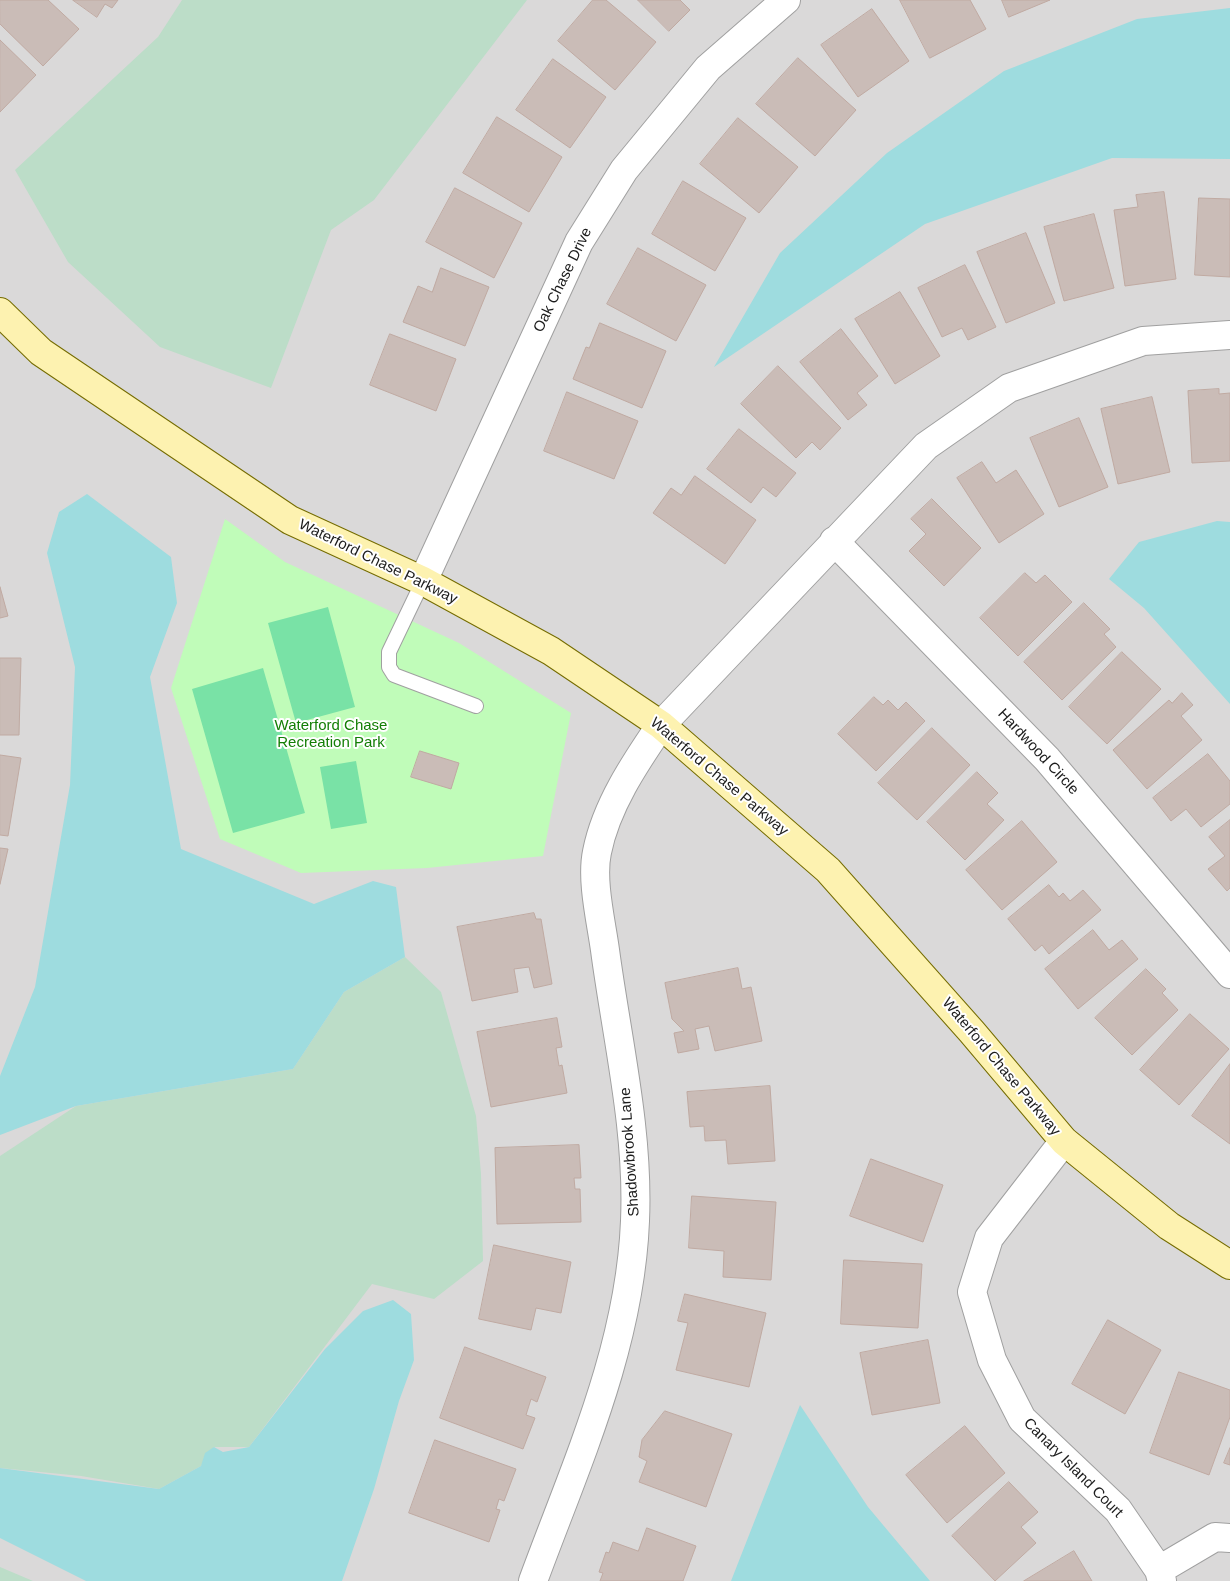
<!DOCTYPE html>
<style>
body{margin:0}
canvas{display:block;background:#eee7e0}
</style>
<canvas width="1230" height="1581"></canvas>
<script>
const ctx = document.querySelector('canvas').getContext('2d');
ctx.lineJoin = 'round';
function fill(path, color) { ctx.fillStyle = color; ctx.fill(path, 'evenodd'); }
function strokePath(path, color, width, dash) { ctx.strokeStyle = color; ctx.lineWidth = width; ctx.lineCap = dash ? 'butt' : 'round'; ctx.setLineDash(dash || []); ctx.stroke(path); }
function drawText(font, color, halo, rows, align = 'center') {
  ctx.font = font + ' Helvetica,sans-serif'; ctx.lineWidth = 4; ctx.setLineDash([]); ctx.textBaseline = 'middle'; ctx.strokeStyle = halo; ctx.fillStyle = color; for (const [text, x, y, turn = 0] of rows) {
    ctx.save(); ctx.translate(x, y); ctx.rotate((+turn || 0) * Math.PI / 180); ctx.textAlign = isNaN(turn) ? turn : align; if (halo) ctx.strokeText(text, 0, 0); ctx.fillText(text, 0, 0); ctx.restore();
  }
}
fill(new Path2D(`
 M0 0H1230V1581H0Z`), '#dad9d9');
fill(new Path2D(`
 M182 0H527L374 200 331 230 271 388 160 347 68 262 15 170 158 37Z
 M405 957 441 992 476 1116 481 1174 483 1261 434 1299 372 1284 249 1447H214L201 1466 159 1489 81 1476 0 1468V1156L76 1106 293 1069 344 992Z
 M0 1567 33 1581H0Z`), '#bcddc8');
fill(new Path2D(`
 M225 519 285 562 459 643 571 713 543 856 427 868 301 873 220 839 171 688Z`), '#c0fcb9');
fill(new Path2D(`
 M328 607 355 707 296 723 268 623Z
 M263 668 305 813 233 833 192 689Z
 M356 761 367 823 331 829 320 767Z`), '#79e2a6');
fill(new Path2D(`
 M1230 8V159L1112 158 925 224 714 367 780 253 887 153 1004 71 1137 19Z
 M87 494 171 557 177 603 150 677 181 849 314 904 373 881 396 887 405 957 344 992 293 1069 76 1106 0 1135V1076L35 987 70 785 75 667 47 553 59 512Z
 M1217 521 1230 522V704L1144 608 1109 579 1139 542Z
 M393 1300 411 1314 414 1360 399 1401 374 1489 342 1581H86L0 1538V1468L159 1489 201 1466 205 1453 214 1447 223 1452 249 1447 325 1349 363 1311Z
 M800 1405 868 1507 930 1581H731Z`), '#9edcdf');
const building = new Path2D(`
 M0 0H48L79 29 43 66 0 24Z
 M73 0H118L112 8 105 4 97 17Z
 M593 0H606L656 42 615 90 558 41Z
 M638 0H680L690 10 669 31Z
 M900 0H970L986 29 930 58Z
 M1002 0H1050L1009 17Z
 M872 9 909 61 858 97 821 45Z
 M0 40 36 75 0 112Z
 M798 58 856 110 815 156 756 104Z
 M553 59 606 97 570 148 516 110Z
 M497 117 562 157 529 212 463 173Z
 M738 118 798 167 759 213 700 164Z
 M683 181 746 218 715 271 652 234Z
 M455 188 522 223 494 278 426 242Z
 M1164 192 1176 279 1125 286 1114 210 1138 207 1136 195Z
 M1199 198 1230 199V277L1195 275Z
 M1094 214 1114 288 1064 301 1044 227Z
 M1026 233 1055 303 1006 323 977 252Z
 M638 248 706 285 676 341 607 304Z
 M965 265 996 327 968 340 962 328 942 337 918 288Z
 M441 268 489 287 465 346 403 322 418 286 432 292Z
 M900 292 940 356 895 384 855 319Z
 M600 323 666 351 642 408 573 379 586 347 589 348Z
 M841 329 878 376 857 393 867 405 848 420 800 362Z
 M390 334 456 359 436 411 370 385Z
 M778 366 841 428 820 450 812 442 796 458 741 404Z
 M1219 389V394L1230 393V461L1192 463 1188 391Z
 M567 392 638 421 614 479 544 451Z
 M1152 397 1170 472 1118 484 1101 409Z
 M1079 418 1108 487 1059 507 1030 438Z
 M739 429 796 473 776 497 763 487 751 503 707 469Z
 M982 462 996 483 1016 470 1044 514 999 543 957 478Z
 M695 476 756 520 725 564 653 513 671 488 681 495Z
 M932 499 981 548 944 586 909 551 926 534 911 519Z
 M1025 573 1036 583 1045 575 1072 602 1018 656 980 618Z
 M0 587 8 616 0 618Z
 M1084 603 1110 629 1104 634 1116 647 1062 700 1024 662Z
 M1122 652 1161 689 1107 744 1069 707Z
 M0 658H21L19 735H0Z
 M1182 693 1193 705 1181 716 1202 740 1147 789 1113 750 1169 700 1172 703Z
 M874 697 883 705 888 700 898 710 906 702 925 721 876 771 838 734Z
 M932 728 970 765 917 820 878 783Z
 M420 751 459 763 451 789 411 777Z
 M1208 754 1230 781V804L1201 827 1186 809 1171 821 1153 798Z
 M0 755 21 758 8 836 0 835Z
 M977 772 998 793 987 804 1004 820 965 860 927 822Z
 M1230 820V888L1227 891 1208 869 1225 856 1209 837Z
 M1022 821 1057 862 1002 910 966 870Z
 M0 848 8 849 0 884Z
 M1049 885 1059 897 1063 893 1070 901 1083 890 1101 910 1049 954 1042 945 1035 951 1008 919Z
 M534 913 536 919H541L552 984 534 988 529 967 514 969 518 992 472 1001 457 927Z
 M1093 930 1109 950 1122 940 1138 959 1078 1009 1045 969Z
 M738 968 742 989 751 987 762 1041 715 1051 709 1026 695 1029 699 1049 678 1053 674 1033 684 1031 672 1019 665 983Z
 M1146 969 1166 989 1162 993 1178 1010 1132 1055 1095 1018Z
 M1190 1014 1229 1049 1179 1105 1140 1070Z
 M557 1018 562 1047 556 1048 559 1066 562 1065 567 1093 491 1107 477 1032Z
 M1230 1064V1144L1192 1116Z
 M770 1086 775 1161 728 1164 726 1140 705 1141 704 1126 690 1127 687 1092Z
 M579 1145 581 1178H574L575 1189H580L581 1222 497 1224 495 1148Z
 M871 1159 943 1185 923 1242 850 1216Z
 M692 1196 776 1202 771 1280 723 1277 724 1251 689 1248Z
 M494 1245 571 1262 561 1313 536 1308 531 1330 479 1319Z
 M844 1260 922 1264 918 1328 841 1324Z
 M685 1294 766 1313 749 1387 676 1370 688 1323 678 1321Z
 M1108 1320 1161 1350 1125 1414 1072 1384Z
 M928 1340 940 1403 872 1415 860 1353Z
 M465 1347 546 1377 537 1402 531 1399 526 1415 535 1418 523 1449 440 1418Z
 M1179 1372 1230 1390V1417L1209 1475 1150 1453Z
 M665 1411 732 1434 706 1507 639 1482 647 1461 639 1457 642 1440Z
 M965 1426 1005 1473 947 1523 906 1475Z
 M435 1440 516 1469 504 1501 499 1499 496 1509 500 1510 489 1542 409 1513Z
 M1230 1448V1465L1224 1463Z
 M1009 1482 1038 1512 1021 1527 1036 1543 995 1581 952 1536Z
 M647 1528 696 1546 683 1581H600L603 1573 599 1572 606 1552 609 1553 613 1542 638 1551Z
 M1074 1551 1092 1581H1024Z`);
fill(building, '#cabcb7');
strokePath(building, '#c0aaa2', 1);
const lane = new Path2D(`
 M423 581 389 652V667L394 675 476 706`);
const street = new Path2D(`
 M834 541 1047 759 1230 974
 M423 581 579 242 624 170 708 68 786 0
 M1064 1141 989 1238 972 1292 992 1360 1022 1419 1118 1510 1159 1570 1162 1581
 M1159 1570 1215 1537 1230 1538
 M533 1581C576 1464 630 1348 635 1221 639 1130 617 1040 605 950 601 921 591 880 597 852 606 806 635 763 661 725L926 446 1009 388 1143 341 1230 335`);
const secondary = new Path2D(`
 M0 312 41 352 290 520 423 581 551 651 661 725 828 870 972 1032 1064 1141 1169 1226 1230 1265`);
strokePath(lane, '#a0a0a0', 16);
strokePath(street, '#a0a0a0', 30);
strokePath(secondary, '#756c00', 30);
strokePath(lane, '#fff', 14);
strokePath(street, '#fff', 28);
strokePath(secondary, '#fdf2b0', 28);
drawText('15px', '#1c1c1c', '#fff', [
 ["Oak Chase Drive",563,280,-64],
 ["Waterford Chase Parkway",378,562,26],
 ["Hardwood Circle",1038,752,47],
 ["Waterford Chase Parkway",719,777,40],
 ["Waterford Chase Parkway",1001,1067,50],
 ["Shadowbrook Lane",630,1152,-94],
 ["Canary Island Court",1073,1468,45]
]);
drawText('15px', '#127e05', '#fff', [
 ["Waterford Chase",331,726],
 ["Recreation Park",331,743]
]);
</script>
